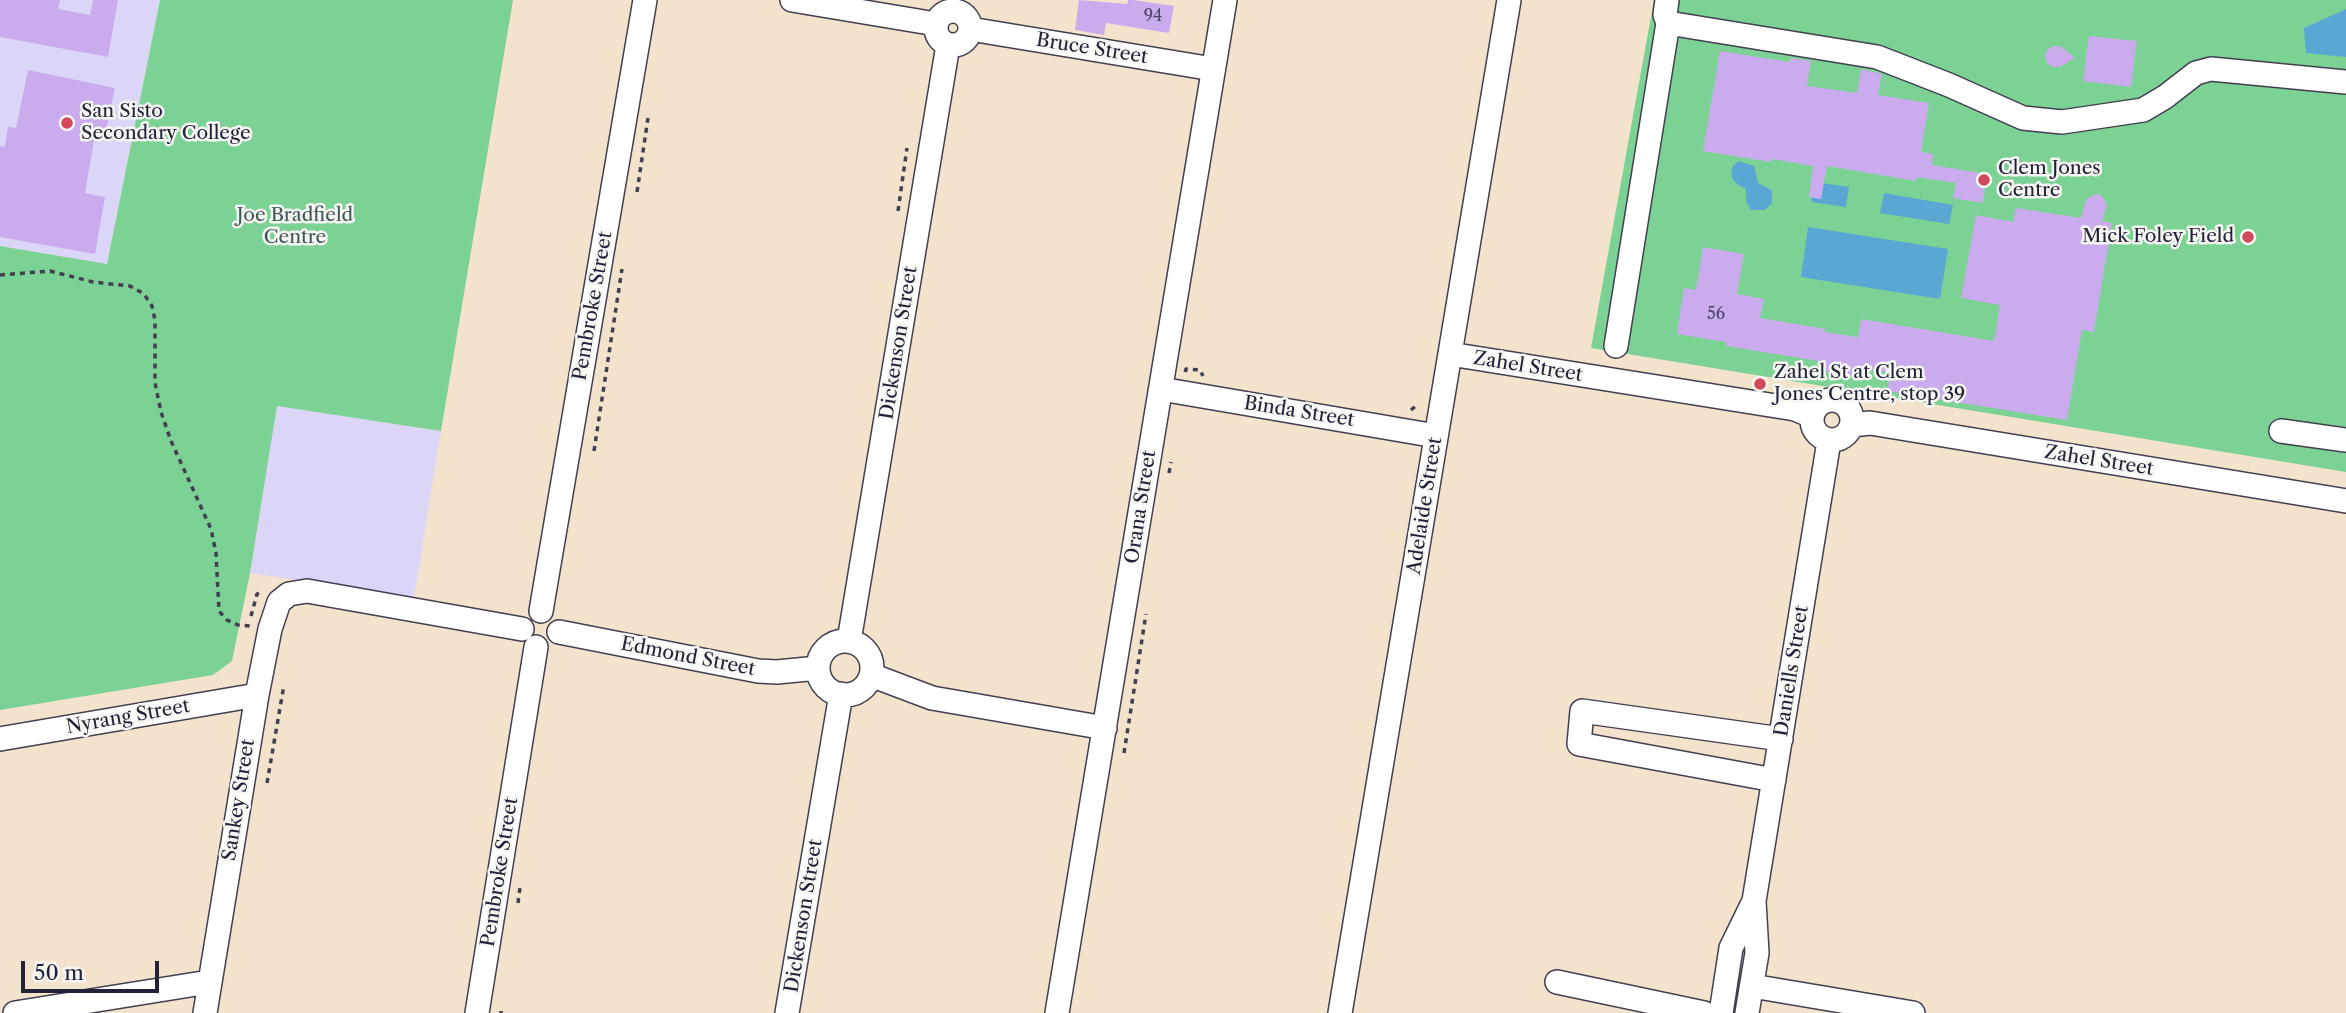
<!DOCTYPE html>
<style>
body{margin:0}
#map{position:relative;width:2346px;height:1013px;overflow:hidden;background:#f4e3cc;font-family:"Libre Caslon Text",serif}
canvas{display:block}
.scale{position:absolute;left:21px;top:961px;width:138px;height:32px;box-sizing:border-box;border:4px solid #22223b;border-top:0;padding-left:9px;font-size:21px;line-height:24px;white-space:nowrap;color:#22223b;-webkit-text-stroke:5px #f6f6f2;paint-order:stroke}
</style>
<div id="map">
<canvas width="2346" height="1013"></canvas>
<div class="scale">50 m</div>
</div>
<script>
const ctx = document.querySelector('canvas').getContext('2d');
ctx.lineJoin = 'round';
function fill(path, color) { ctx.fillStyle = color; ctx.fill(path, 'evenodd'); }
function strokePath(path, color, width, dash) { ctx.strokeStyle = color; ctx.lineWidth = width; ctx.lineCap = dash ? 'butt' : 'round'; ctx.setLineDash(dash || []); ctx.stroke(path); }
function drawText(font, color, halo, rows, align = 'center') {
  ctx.font = font + ' "Libre Caslon Text",serif'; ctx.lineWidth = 5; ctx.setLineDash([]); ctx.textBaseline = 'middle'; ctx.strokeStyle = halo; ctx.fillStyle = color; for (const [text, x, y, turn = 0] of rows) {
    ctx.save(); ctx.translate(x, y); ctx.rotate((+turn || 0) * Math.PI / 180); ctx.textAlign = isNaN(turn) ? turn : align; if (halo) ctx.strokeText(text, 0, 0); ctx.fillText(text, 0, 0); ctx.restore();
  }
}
fill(new Path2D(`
 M0 0H160L107 264 0 246Z
 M277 405 441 431 414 598 250 573Z`), '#dbd6f7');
fill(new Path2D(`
 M160 0H513L441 431 277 406 250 573 232 661 213 675 0 710V246L107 264Z
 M1654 0H2346V472L1591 348Z`), '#7cd195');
fill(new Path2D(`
 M2346 9V57L2306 53 2304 28Z
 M1739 161 1754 166 1758 183 1772 190V203L1765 210H1751L1746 201V189C1736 184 1728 179 1733 166Z
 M1814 182 1849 187 1846 207 1811 202Z
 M1884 193 1953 205 1949 224 1880 213Z
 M1808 227 1948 249 1940 299 1801 277Z`), '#5ba7d4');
fill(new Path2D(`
 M0 0H60L58 9 90 15 93 0H118L108 57 0 37Z
 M1079 0 1127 4 1128 0H1133L1174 6 1169 33 1106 23 1104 35 1075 30Z
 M2089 36 2137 41 2131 87 2083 81Z
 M2054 46 2062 47 2075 58 2060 67H2053L2047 63 2045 56 2048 49Z
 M1720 51 1790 62 1791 58 1811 61 1807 86 1857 93 1861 69 1882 74 1878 95 1929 103 1921 152 1933 154 1932 165 1987 174 1983 203 1953 198 1956 183 1917 177 1916 181 1827 166 1821 199 1809 197 1813 166 1772 159 1771 162 1703 151Z
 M28 70 115 88 106 131 96 129 85 193 105 197 95 254 0 237V146L5 147 8 127 16 128Z
 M2096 194 2101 195 2107 205 2102 221 2112 223 2094 332 2082 330 2067 420 1887 391 1891 373 1856 367 1855 376 1818 370 1819 361 1726 346V342L1677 334 1684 288 1696 290 1703 247 1744 254 1737 294 1764 299 1760 318 1826 329 1825 332 1858 337 1861 319 1994 341 2000 305 1961 298 1976 215 2013 222 2016 208 2081 218 2086 199Z`), '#caacee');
const minor = new Path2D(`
 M792 0 936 24
 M936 28a17 17 0 1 1 34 0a17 17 0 1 1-34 0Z
 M1668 23 1877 57 1949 85 2023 118 2062 122 2143 110 2165 97 2196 73 2211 69 2346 82
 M970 29 1213 69
 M1616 346 1668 23 1665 15 1667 0
 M1450 354 1795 409 1812 416
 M1161 389 1436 436
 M1812 420a20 20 0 1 1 40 0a20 20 0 1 1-40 0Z
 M1852 425 1870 423 2346 501
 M2281 431 2346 440
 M541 611 645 0
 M559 632 758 671 777 672 818 668
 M849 641 948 45
 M818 668a27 27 0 1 1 54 0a27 27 0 1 1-54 0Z
 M871 675 932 698 1105 728
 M0 739 257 695
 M1774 780 1579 744 1582 711 1781 739
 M1557 982 1704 1013
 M1752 986 1913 1013
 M15 1013 209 982
 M205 1013 257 695 270 629 279 602 289 594 307 591 522 629
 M477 1013 536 647
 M787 1013 841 694
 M1057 1013 1225 0
 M1340 1013 1509 0
 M1721 1013 1731 948 1753 903
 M1747 1013 1757 953 1754 901 1829 441`);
strokePath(minor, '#423f51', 26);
strokePath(new Path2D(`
 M637 192 648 118
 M898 211 907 148
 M0 275 50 271 93 282 130 286 144 294 152 306 155 320V383L161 412 171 441 211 529 216 553 219 611 227 620 238 625 251 626
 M1185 372 1186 369 1200 370 1203 376
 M1411 410 1418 404
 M594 451 622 269
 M1169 473 1171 462
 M251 616 257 594 261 592
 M1124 753 1146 614
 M267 783 284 685
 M518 903 520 887
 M501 1013V1011`), '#423f51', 3.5, [5, 5]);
strokePath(minor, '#fff', 23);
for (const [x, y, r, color] of [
 [67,123,7,"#d1495b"],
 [1984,180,7,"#d1495b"],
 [2248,237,7,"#d1495b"],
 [1760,384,7,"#d1495b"]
]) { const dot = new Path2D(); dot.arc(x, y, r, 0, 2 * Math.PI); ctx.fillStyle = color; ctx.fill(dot); strokePath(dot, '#f6f6f2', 2.5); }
drawText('16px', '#4c4468', null, [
 ["94",1153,16],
 ["56",1716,314]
]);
drawText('19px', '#22223b', '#f6f6f2', [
 ["Bruce Street",1092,49,9],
 ["Pembroke Street",593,306,-80],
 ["Dickenson Street",899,343,-81],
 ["Zahel Street",1528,367,9],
 ["Binda Street",1299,412,9],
 ["Zahel Street",2099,461,9],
 ["Adelaide Street",1425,506,-81],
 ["Orana Street",1141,507,-81],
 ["Edmond Street",688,657,11],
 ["Daniells Street",1792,671,-81],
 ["Nyrang Street",128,717,-10],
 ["Sankey Street",239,800,-81],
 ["Pembroke Street",500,872,-81],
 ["Dickenson Street",804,916,-81]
]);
drawText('19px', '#22223b', '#f6f6f2', [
 ["San Sisto",81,112],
 ["Secondary College",81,134],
 ["Clem Jones",1998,169],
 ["Centre",1998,191],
 ["Mick Foley Field",2234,237,"right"],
 ["Zahel St at Clem",1774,373],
 ["Jones Centre, stop 39",1774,395]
], 'left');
drawText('19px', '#3d5756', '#f6f6f2', [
 ["Joe Bradfield",295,216],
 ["Centre",295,238]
]);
</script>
